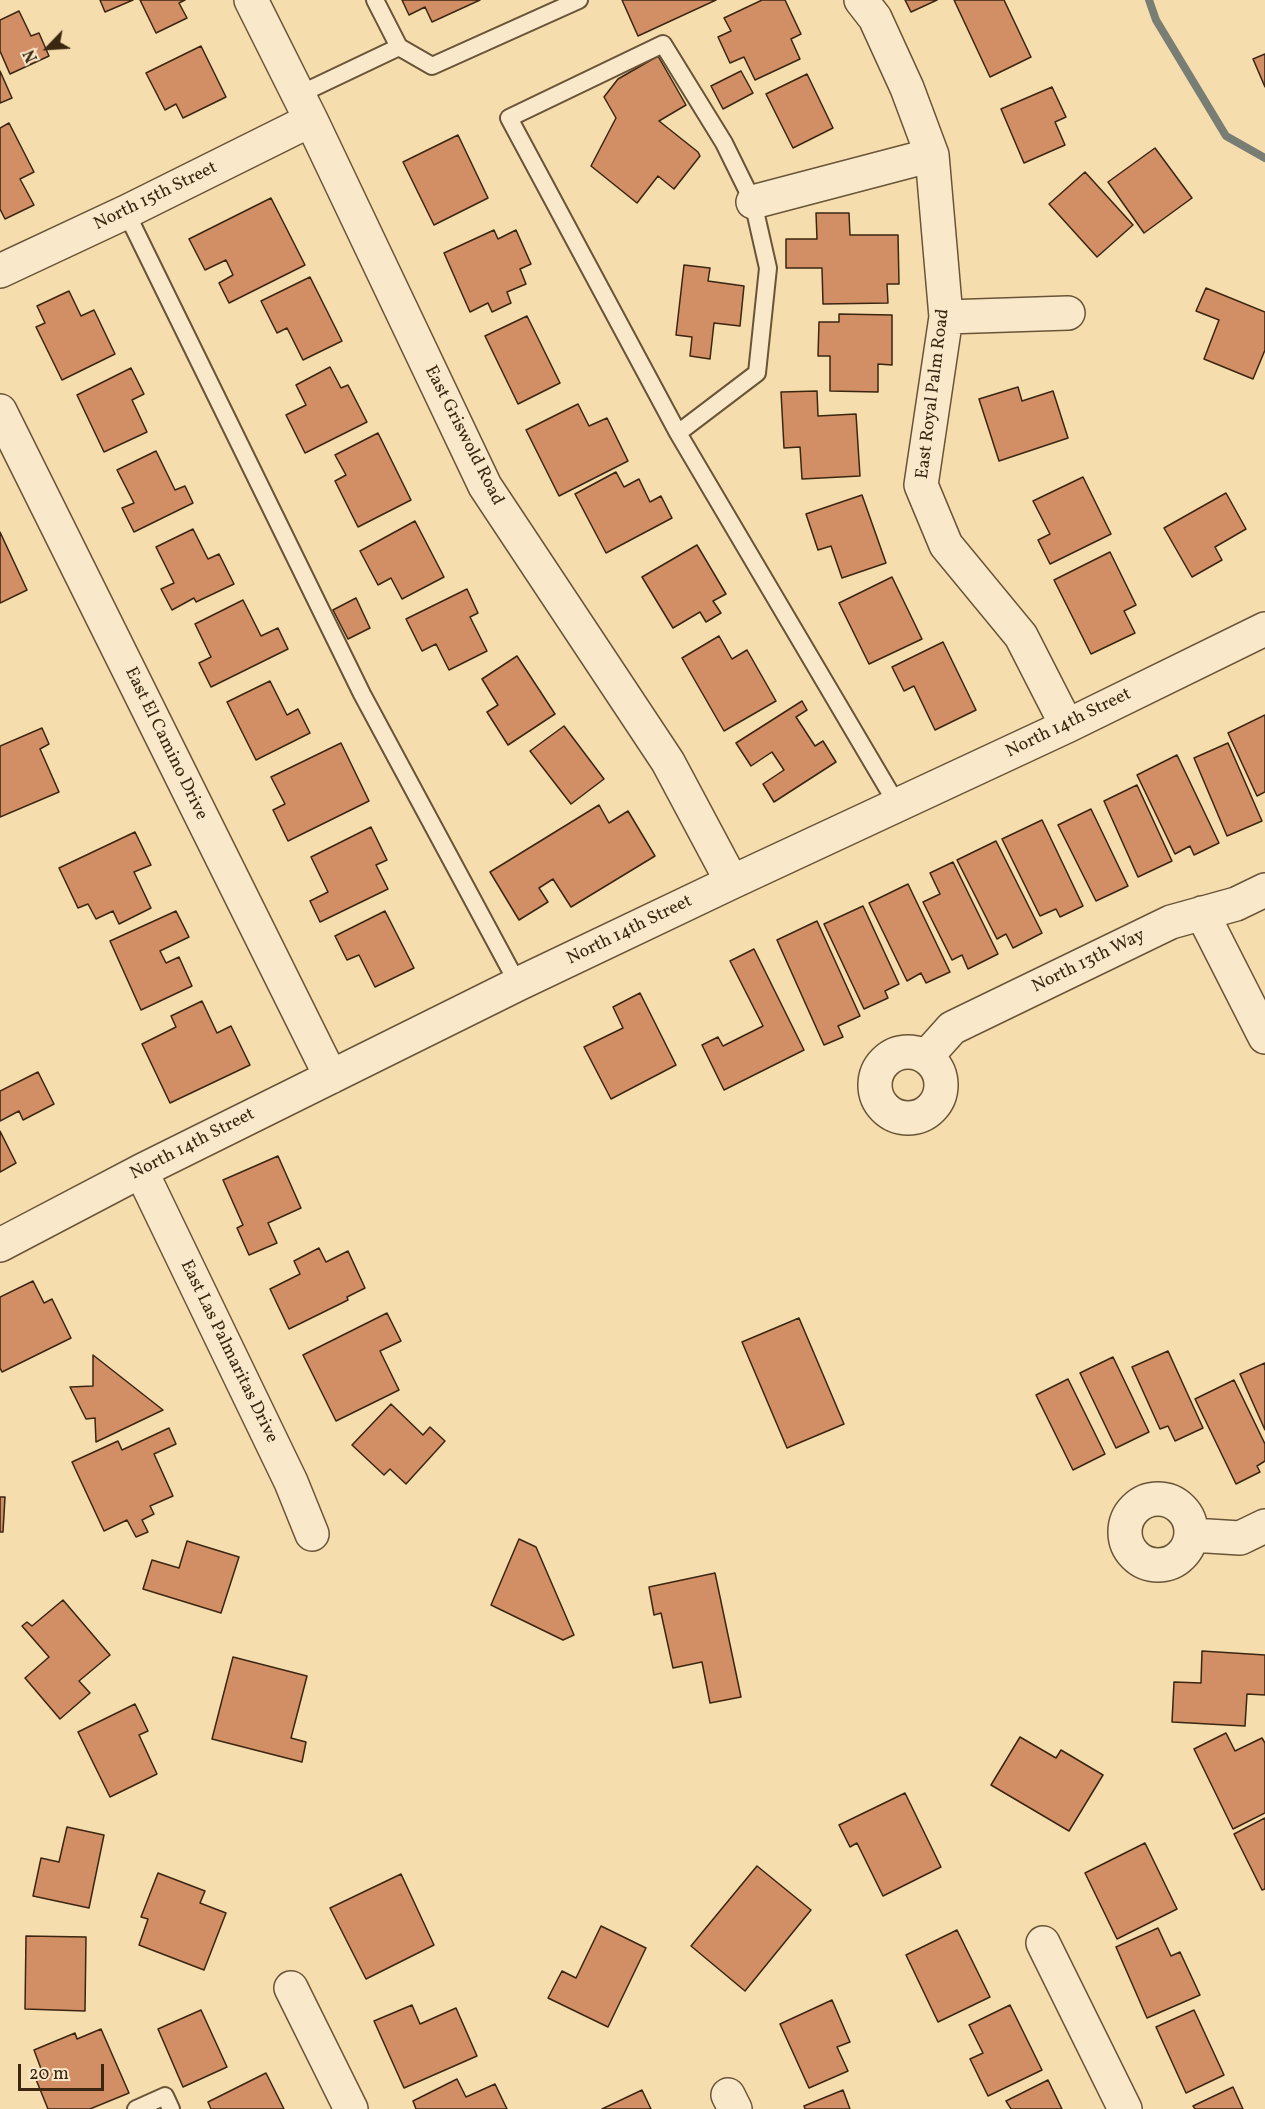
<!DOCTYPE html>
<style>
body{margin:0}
#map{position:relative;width:1265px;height:2109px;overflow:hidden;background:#f6ddad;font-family:Vollkorn,serif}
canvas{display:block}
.north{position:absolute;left:18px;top:18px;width:60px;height:60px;-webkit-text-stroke:4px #f9e9ca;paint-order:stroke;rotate:245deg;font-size:16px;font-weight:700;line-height:24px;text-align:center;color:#3a2611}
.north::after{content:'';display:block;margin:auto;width:21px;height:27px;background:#3a2611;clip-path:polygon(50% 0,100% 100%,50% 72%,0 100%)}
.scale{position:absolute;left:18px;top:2064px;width:86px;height:27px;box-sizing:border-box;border:3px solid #3a2611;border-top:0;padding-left:8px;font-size:18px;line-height:21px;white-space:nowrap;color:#3a2611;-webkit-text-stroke:4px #f9e9ca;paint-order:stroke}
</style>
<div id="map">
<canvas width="1265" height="2109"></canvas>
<div class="north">N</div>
<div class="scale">20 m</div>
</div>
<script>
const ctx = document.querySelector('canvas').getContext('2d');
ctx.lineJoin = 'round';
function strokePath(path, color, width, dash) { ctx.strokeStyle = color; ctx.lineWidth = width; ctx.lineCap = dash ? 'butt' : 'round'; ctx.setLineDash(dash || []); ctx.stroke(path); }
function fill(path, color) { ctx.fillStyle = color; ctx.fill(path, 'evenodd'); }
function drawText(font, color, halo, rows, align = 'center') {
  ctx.font = font + ' Vollkorn,serif'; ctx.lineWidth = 4.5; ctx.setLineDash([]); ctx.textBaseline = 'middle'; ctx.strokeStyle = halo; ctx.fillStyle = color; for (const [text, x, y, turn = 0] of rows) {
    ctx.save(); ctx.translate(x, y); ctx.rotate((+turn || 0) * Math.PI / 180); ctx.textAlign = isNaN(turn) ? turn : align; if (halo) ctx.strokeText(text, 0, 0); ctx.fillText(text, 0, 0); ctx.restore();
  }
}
strokePath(new Path2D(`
 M1149 0 1156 20 1226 136 1265 158`), '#797e75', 8);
const building = new Path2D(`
 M100 0H133L105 12Z
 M140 0H185L179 3 187 18 156 33Z
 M402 0H480L432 22 425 7 409 15Z
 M622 0H716L638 36Z
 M762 0H785L801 34 791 39 800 59 755 80 744 57 730 63 718 37 731 31 724 18Z
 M905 0H937L911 12Z
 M954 0H1004L1031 57 990 77Z
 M19 11 31 36 39 33 49 56 10 74 0 51V20Z
 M201 46 226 97 183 118 176 104 165 110 146 73Z
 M1265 54V87L1253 59Z
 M658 56 686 105 659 121 698 152 700 156 674 189 658 176 637 203 591 166 616 118 604 97 618 79Z
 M0 71 12 98 0 103Z
 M741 71 753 93 723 109 711 86Z
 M807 74 833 128 793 148 766 94Z
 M1052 87 1066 117 1055 122 1065 145 1024 163 1001 109Z
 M9 123 34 172 20 179 34 205 5 219 0 209V128Z
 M458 135 488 198 434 225 403 162Z
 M1155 148 1192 198 1144 233 1108 182Z
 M1085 172 1133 225 1097 257 1049 204Z
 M271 198 305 265 229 303 219 283 233 275 226 260 205 270 189 239Z
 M816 213H849L850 235H898L899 284H887L888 303 823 304 822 268H786V239H817Z
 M494 230 498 239 516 230 531 264 520 269 526 284 507 292 511 303 492 312 488 303 470 312 444 253Z
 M684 265 710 268 708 281 744 286 740 326 714 323 710 359 690 356 692 337 676 335Z
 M310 277 342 341 303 360 287 328 277 333 261 301Z
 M1206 288 1265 312V350L1253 379 1204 359 1219 320 1196 311Z
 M69 291 81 316 94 310 115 354 62 380 36 327 45 323 37 306Z
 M839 314 892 315V365L878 364V392L830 391V356H818L819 322H839Z
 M527 316 560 383 518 404 485 336Z
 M330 367 341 388 348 385 367 422 305 453 286 415 306 405 296 385Z
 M131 368 144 394 132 400 147 432 104 452 77 395Z
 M1018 387 1022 401 1053 391 1068 438 999 461 979 399Z
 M817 391 818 416 856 414 860 476 802 479 800 447 784 448 781 392Z
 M578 404 589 426 607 418 628 461 559 496 526 430Z
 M378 433 411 500 358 527 335 481 346 475 335 455Z
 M156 451 175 490 185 486 193 503 134 532 122 508 134 503 117 470Z
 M616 472 624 487 639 479 650 502 661 496 672 518 606 553 575 494Z
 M1083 477 1111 534 1050 564 1038 540 1050 534 1033 501Z
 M1226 493 1246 529 1215 547 1222 560 1192 577 1164 528Z
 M862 495 886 563 842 578 831 546 818 550 806 514Z
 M415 521 444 577 402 599 391 578 378 585 360 551Z
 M193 529 208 559 219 554 234 584 196 602 194 598 172 610 161 589 174 583 156 547Z
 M0 532 27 590 0 603Z
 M697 545 726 594 713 601 721 613 706 622 700 612 673 628 642 577Z
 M1110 552 1136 605 1124 611 1135 633 1091 654 1054 580Z
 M892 577 922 639 869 664 839 603Z
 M467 589 478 613 470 617 487 651 449 670 436 644 422 651 406 619Z
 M356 598 370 628 348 639 333 610Z
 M243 600 261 636 278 628 288 649 211 687 199 663 211 657 195 624Z
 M719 636 732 659 747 650 776 701 724 731 682 658Z
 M943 642 976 710 935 730 914 686 904 691 892 667Z
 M517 656 555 714 508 745 487 712 498 705 482 679Z
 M270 681 287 715 298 709 310 733 256 760 227 702Z
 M802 701 807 710 796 717 815 746 823 741 836 762 774 802 763 784 784 770 772 752 751 766 736 743Z
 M1265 715V792L1257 796 1228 733Z
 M564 726 604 779 571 804 530 751Z
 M42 728 49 744 40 749 59 792 0 817V746Z
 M341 743 369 801 288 841 273 810 285 804 271 777Z
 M1228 743 1262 821 1227 836 1194 758Z
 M1177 755 1219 843 1194 855 1190 846 1175 854 1137 775Z
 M1137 785 1172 861 1138 877 1104 801Z
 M599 805 609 823 628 811 655 856 571 907 553 879 539 888 548 902 519 920 490 872Z
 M1091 809 1128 886 1096 901 1058 825Z
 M1042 820 1083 906 1060 917 1056 909 1040 916 1002 839Z
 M371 827 387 860 376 865 388 889 320 922 310 901 328 892 311 857Z
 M135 832 151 865 134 872 151 908 119 924 113 911 96 919 88 904 78 908 59 868Z
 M996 841 1042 933 1013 948 1006 934 997 939 957 860Z
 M953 862 998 954 968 969 962 955 952 960 923 902 940 894 930 873Z
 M908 884 950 972 926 983 921 973 907 981 869 903Z
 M863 906 899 984 885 991 888 998 864 1009 824 924Z
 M176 911 189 937 160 951 166 963 179 957 192 986 141 1010 110 941Z
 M385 911 414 968 375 987 359 955 347 960 335 936Z
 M817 921 860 1016 838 1026 843 1037 824 1045 777 940Z
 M754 949 804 1050 724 1090 702 1045 718 1037 723 1046 763 1026 730 961Z
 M640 993 676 1065 611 1099 584 1047 623 1028 613 1007Z
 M202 1001 217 1033 231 1026 250 1065 170 1103 142 1044 176 1027 171 1016Z
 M38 1072 54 1104 23 1120 19 1111 0 1121V1091Z
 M0 1131 16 1163 0 1172Z
 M278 1156 301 1208 268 1223 277 1243 249 1255 237 1228 243 1225 223 1180Z
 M319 1248 326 1262 348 1251 365 1288 347 1297 348 1300 289 1329 270 1289 300 1274 294 1261Z
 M33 1281 44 1303 52 1299 71 1338 2 1372 0 1368V1297Z
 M387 1313 401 1341 380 1351 399 1390 336 1421 303 1355Z
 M799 1318 844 1424 787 1448 742 1342Z
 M1168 1351 1203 1428 1175 1441 1168 1426 1160 1429 1132 1367Z
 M93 1355 163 1410 96 1442 95 1418 86 1419 70 1387 93 1386Z
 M1113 1357 1149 1432 1116 1448 1080 1373Z
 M1265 1363V1430L1240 1374Z
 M1068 1379 1105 1454 1073 1470 1036 1395Z
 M1234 1380 1265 1444V1461L1257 1466 1260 1472 1236 1484 1195 1399Z
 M391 1404 423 1435 430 1427 445 1441 406 1484 390 1469 384 1475 352 1445Z
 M169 1428 176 1444 154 1454 173 1496 150 1506 154 1514 142 1520 148 1532 136 1537 127 1520 104 1531 72 1462 118 1441 122 1450Z
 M0 1497H5L3 1532H0Z
 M519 1539 536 1547 574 1635 563 1640 491 1605Z
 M187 1541 239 1557 221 1613 143 1589 152 1560 179 1568Z
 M715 1573 741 1697 710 1703 702 1662 673 1668 661 1613 654 1615 649 1587Z
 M63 1600 110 1655 79 1681 90 1693 60 1719 25 1678 49 1657 22 1626 27 1622 32 1626Z
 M1202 1651 1265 1655V1695L1247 1694 1245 1726 1172 1722 1174 1682 1201 1683Z
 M233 1657 307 1676 291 1738 306 1742 302 1762 212 1739Z
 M135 1704 148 1731 139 1735 157 1774 110 1797 78 1732Z
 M1226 1733 1235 1751 1262 1738 1265 1743V1813L1233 1829 1194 1749Z
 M1020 1737 1056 1758 1061 1750 1103 1775 1069 1831 991 1785Z
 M905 1793 941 1867 883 1896 857 1843 850 1847 839 1825Z
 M1265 1818V1889L1262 1890 1234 1834Z
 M67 1827 104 1835 89 1908 33 1896 41 1858 59 1862Z
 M1145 1843 1177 1909 1117 1939 1085 1873Z
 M757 1866 811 1910 745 1991 691 1946Z
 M158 1873 205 1891 200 1903 226 1913 204 1970 139 1945 148 1919 141 1917Z
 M401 1874 434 1945 366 1979 330 1908Z
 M601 1926 646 1948 608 2027 548 1998 562 1971 576 1978Z
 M1158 1928 1171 1956 1180 1952 1200 1995 1147 2018 1116 1947Z
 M957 1930 990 1997 938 2022 906 1955Z
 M26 1936 86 1937 85 2011 25 2009Z
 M832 2000 850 2042 837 2047 848 2071 809 2088 780 2024Z
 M412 2005 420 2024 456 2008 477 2056 404 2088 374 2021Z
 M1010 2005 1042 2070 988 2096 970 2059 983 2053 969 2025Z
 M201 2010 227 2067 183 2087 158 2029Z
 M1194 2010 1224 2075 1186 2093 1156 2027Z
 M101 2029 129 2093 90 2109H48L35 2077 43 2074 34 2050 75 2033 77 2039Z
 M266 2073 284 2109H211L208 2102Z
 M457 2079 466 2097 495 2084 507 2109H416L413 2101Z
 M1048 2080 1062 2109H1011L1006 2101Z
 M1233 2087 1243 2109H1195L1193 2106Z
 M642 2090 651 2109H602Z
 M843 2090 850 2109H805L804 2106Z`);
fill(building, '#d28e64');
strokePath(building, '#3a2611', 1.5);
const lane = new Path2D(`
 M375 0 399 47
 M298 95 399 47 432 66 579 0
 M126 212 362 694 518 984
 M678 433 757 373 768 268 753 202 724 143 663 44 509 118 678 433 898 806
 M136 2109 165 2096 171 2109`);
const street = new Path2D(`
 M251 0 311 120 485 486 668 762 732 882
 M861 0 875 18 907 88 932 155 946 317 921 485 946 545 1021 636 1067 726
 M753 202 932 155
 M0 271 126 212 311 120
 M946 317 1068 313
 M0 411 331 1077
 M1202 913 1265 1037
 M875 1085a33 33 0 1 1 66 0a33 33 0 1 1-66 0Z
 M926 1057 952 1028 1171 922 1236 904 1265 890
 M141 1171 291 1482 312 1534
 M0 1245 141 1171 518 984 732 882 1067 726 1265 629
 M1125 1532a33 33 0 1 1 66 0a33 33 0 1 1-66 0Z
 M1192 1535 1240 1538 1265 1526
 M1043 1943 1125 2109
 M291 1988 351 2109
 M728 2095 735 2109`);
strokePath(lane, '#695438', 20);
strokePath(street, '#695438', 36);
strokePath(lane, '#f9e9ca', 16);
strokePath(street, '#f9e9ca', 33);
drawText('18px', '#3a2611', '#f9e9ca', [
 ["North 15th Street",156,197,-26],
 ["East Royal Palm Road",934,394,-83],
 ["East Griswold Road",463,436,63],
 ["North 14th Street",1069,724,-26],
 ["East El Camino Drive",165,744,64],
 ["North 14th Street",630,931,-26],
 ["North 13th Way",1089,962,-26],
 ["North 14th Street",193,1145,-27],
 ["East Las Palmaritas Drive",228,1352,64]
]);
</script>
